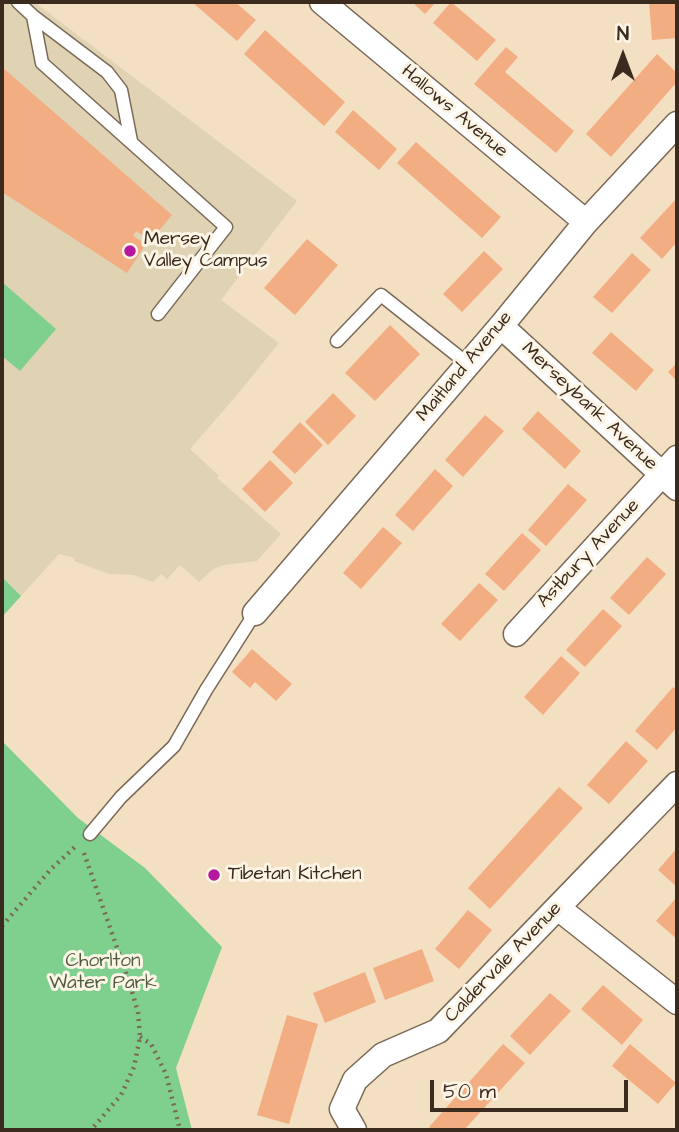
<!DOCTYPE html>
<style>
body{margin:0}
#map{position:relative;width:679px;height:1132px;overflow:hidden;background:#f3dfc2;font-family:"Architects Daughter",sans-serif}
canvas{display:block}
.frame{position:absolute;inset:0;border:4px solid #3b2a1e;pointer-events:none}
.north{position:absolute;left:588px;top:21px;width:70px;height:70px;-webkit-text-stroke:5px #fcf5e5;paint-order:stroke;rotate:0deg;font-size:19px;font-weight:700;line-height:28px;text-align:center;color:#3b2a1e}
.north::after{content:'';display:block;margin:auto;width:24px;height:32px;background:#3b2a1e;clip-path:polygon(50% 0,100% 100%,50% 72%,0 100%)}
.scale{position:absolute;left:430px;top:1080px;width:198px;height:32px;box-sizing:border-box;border:4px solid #3b2a1e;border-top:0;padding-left:9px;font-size:21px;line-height:24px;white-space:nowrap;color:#3b2a1e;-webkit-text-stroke:5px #fcf5e5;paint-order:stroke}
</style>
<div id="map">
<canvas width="679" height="1132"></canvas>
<div class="frame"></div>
<div class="north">N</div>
<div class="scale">50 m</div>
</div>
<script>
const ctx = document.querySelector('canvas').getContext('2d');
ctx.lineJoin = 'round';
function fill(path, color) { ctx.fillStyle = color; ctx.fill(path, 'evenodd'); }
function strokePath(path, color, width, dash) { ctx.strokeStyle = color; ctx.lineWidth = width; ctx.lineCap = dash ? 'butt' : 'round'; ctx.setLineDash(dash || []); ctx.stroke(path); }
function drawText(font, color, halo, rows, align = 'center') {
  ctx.font = font + ' "Architects Daughter",sans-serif'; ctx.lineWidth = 6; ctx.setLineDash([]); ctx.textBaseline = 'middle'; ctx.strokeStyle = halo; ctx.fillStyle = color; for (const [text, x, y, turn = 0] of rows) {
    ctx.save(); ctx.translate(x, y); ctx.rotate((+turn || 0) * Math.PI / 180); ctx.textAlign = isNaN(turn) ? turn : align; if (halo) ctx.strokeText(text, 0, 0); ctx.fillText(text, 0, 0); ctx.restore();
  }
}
fill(new Path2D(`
 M2 2H34L297 201 221 300 279 343 237 395 190 449 219 476 217 478 281 534 257 561 224 565 213 569 199 582 180 565 167 579 161 574 153 582 133 575 109 574 74 561 75 558 59 554 21 596 2 577Z`), '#dfd3b4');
fill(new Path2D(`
 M2 282 56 329 20 371 2 356Z
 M2 577 21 596 2 617Z
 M2 741 78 818 145 868 222 947 176 1068 192 1130H2Z`), '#7fcf8f');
fill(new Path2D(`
 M192 2H235L256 20 237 41Z
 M412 2H436L425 14Z
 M451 2 496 40 477 61 433 23Z
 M649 2H677V38L652 40Z
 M265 30 345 102 324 126 244 54Z
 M506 47 518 57 505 72 574 131 556 153 474 84Z
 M657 54 677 73V82L611 157 586 134Z
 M2 67 172 215 151 240 136 231 133 236 146 244 127 273 2 192Z
 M353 110 397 149 379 170 335 132Z
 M416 142 501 217 482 238 397 163Z
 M677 198V242L662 259 640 238Z
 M307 239 338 265 295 315 264 288Z
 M484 251 503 269 462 312 443 294Z
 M632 253 651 270 612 313 593 297Z
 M390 325 420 354 375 401 345 373Z
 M611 332 654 370 636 391 592 353Z
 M677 363V381L668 372Z
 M333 393 356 416 328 445 305 422Z
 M538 411 581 451 565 469 522 429Z
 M485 415 504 431 463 477 445 460Z
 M300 422 323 445 295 474 272 452Z
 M270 460 293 483 265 512 242 489Z
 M435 469 453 486 413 531 395 515Z
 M568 484 587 500 546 546 528 530Z
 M383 527 402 543 361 589 343 573Z
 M522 533 541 550 504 591 485 574Z
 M647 557 666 574 629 615 610 598Z
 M479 583 498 600 460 641 441 624Z
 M603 609 622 626 585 667 566 650Z
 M252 649 292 684 276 701 255 682 250 688 232 672Z
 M561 656 580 673 543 715 524 697Z
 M673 687 677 691V727L657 750 635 731Z
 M626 741 648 761 609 804 587 785Z
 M559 787 583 808 490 909 468 888Z
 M677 848V887L658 870Z
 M677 897V939L656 921Z
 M468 910 492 930 459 969 435 949Z
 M422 949 434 981 385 1000 373 968Z
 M365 972 376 1002 325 1023 313 993Z
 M603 985 643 1020 622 1045 581 1009Z
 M550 993 571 1011 530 1055 510 1036Z
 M287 1015 318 1024 289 1124 257 1115Z
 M503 1044 525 1063 464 1130H433L429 1127Z
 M630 1044 676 1083 658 1104 612 1066Z`), '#f3ad82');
const lane = new Path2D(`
 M18 2 33 16 42 63 226 227 158 314
 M33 16 107 72 121 90 131 141
 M337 341 381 295 468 364
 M90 834 121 797 174 746 206 690 255 613`);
const street = new Path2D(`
 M322 2 586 222
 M501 326 677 488
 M255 613 501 326 586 222 677 124
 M516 634 677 458
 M558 908 677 1002
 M354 1130 342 1109 355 1080 383 1055 438 1031 677 784`);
strokePath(lane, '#7b6957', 15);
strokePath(street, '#7b6957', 27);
strokePath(new Path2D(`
 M84 853 130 985 138 1012 140 1037 134 1067 121 1095 91 1130
 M2 926 51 869 76 846 77 847
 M140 1037 151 1044 166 1074 180 1130`), '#7b6957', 4.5, [2, 5]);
strokePath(lane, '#fff', 12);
strokePath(street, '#fff', 24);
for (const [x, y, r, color] of [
 [130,251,7,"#b5179e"],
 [214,875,7,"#b5179e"]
]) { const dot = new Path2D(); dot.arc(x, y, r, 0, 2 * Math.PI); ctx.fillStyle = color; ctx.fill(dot); strokePath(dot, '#fcf5e5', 2.5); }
drawText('19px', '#3b2a1e', '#fcf5e5', [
 ["Hallows Avenue",454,112,40],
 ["Maitland Avenue",465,367,-50],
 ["Merseybank Avenue",589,407,43],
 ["Astbury Avenue",589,554,-47],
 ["Caldervale Avenue",504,963,-46]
]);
drawText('19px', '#3b2a1e', '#fcf5e5', [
 ["Mersey",144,240],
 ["Valley Campus",144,262],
 ["Tibetan Kitchen",228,875]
], 'left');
drawText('19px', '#4f5c40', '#fcf5e5', [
 ["Chorlton",103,962],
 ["Water Park",103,984]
]);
</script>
